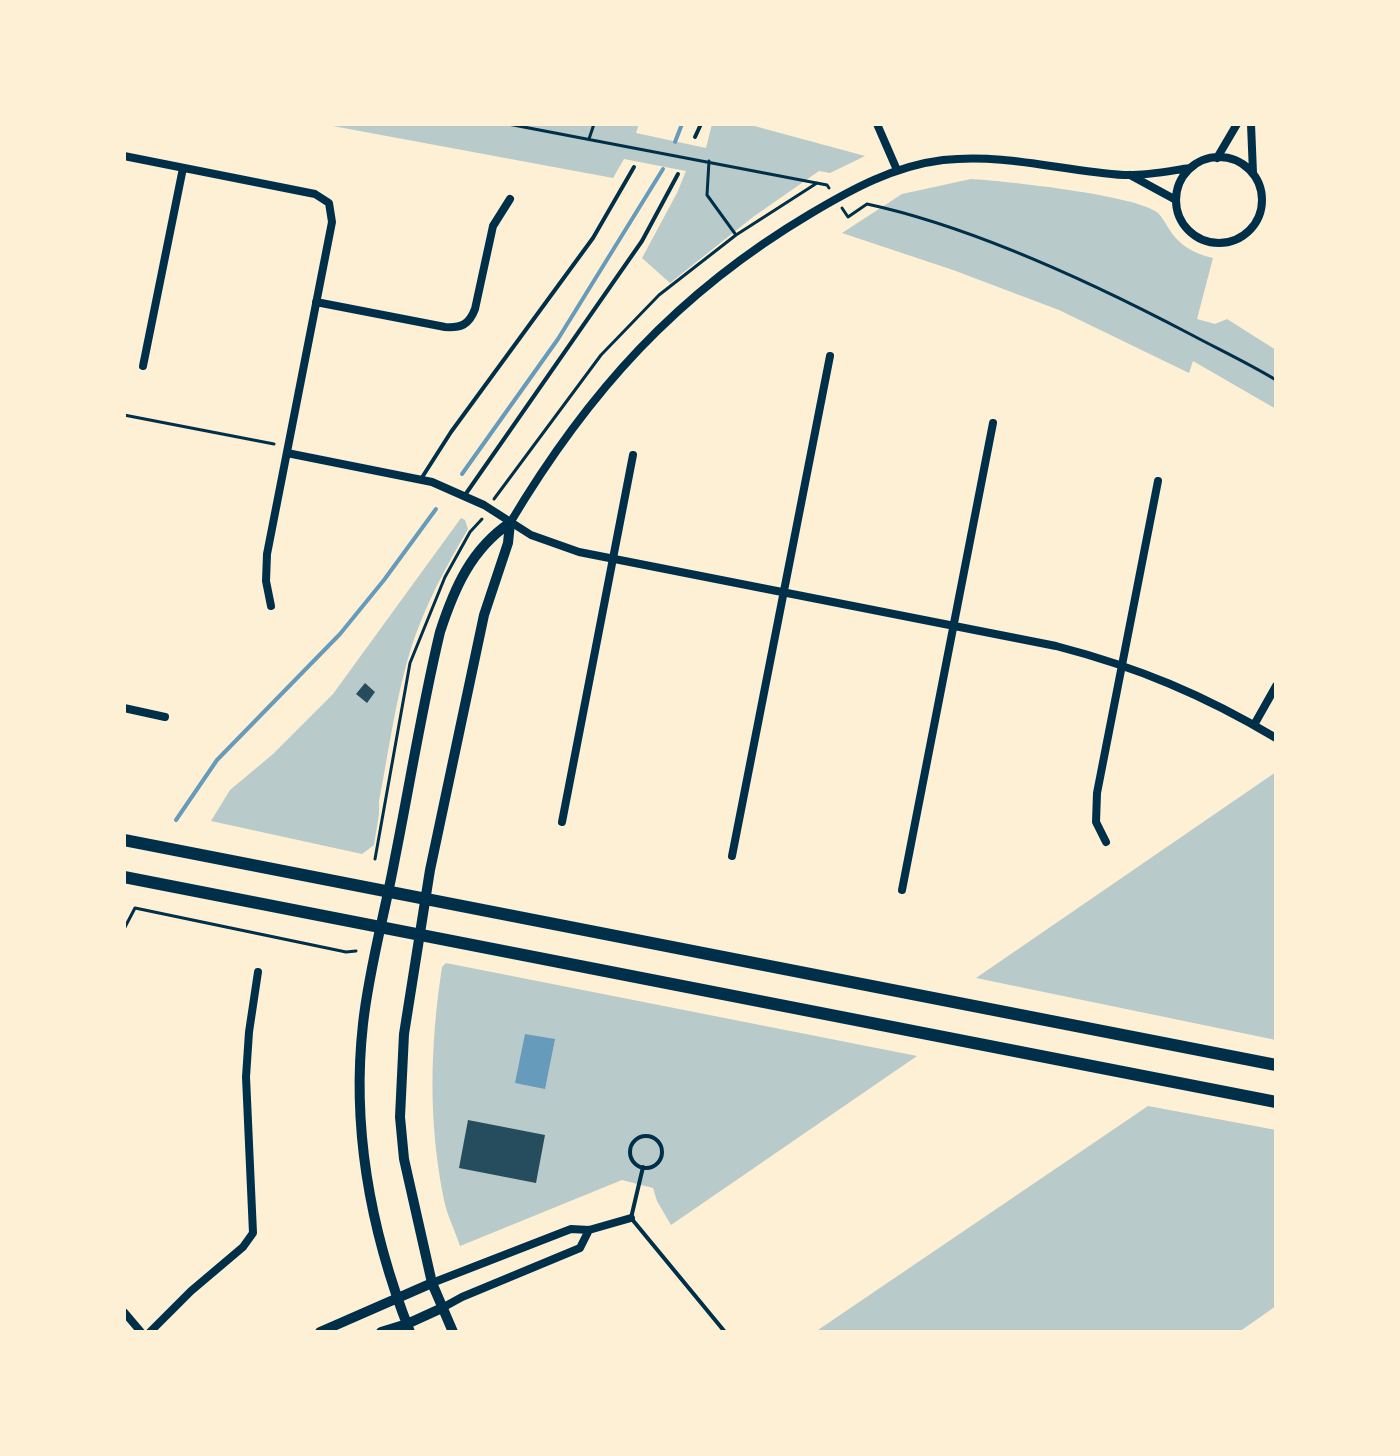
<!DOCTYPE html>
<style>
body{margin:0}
#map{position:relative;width:1400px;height:1456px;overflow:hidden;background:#fdf0d5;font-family:"PT Sans Narrow",sans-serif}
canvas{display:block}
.frame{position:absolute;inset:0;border:126px solid #fdf0d5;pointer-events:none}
</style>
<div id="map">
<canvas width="1400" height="1456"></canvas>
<div class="frame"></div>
</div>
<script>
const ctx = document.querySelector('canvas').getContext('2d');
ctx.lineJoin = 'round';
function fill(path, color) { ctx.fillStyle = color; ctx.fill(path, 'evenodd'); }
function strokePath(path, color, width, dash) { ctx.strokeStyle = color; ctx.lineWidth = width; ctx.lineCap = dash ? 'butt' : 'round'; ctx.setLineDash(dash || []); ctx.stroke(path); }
fill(new Path2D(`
 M322 124H639L636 133 706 148 712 124H747L865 156 830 173 819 171 753 217 670 283 642 258 677 193 686 171 624 159 613 178Z
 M971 179C1004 181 1137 195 1158 213 1162 217 1166 224 1169 229 1179 245 1194 254 1213 258L1197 319 1215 324 1227 319 1276 350V409L1193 361 1189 373 1059 310 953 270 842 233 902 194Z
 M461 518 465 520 468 529C446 566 426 604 412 645 396 695 389 750 379 801V814L374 845 362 854 211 821 230 790 273 754 333 694Z
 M1276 772V1040L976 978Z
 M446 963 917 1056 671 1225 657 1201 653 1188 622 1180 460 1246C455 1231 447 1215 444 1200 428 1121 430 1046 442 967Z
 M1148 1106 1276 1130V1306L1239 1332H815Z`), '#b9caca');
fill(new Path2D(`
 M525 1034 555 1039 545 1089 515 1083Z`), '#669bbc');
strokePath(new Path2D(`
 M675 142 682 124
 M462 474 558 339 663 169
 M176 820 217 760 340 634 384 580 436 509`), '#669bbc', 4);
fill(new Path2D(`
 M365 683 375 692 367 703 356 694Z
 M468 1120 545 1135 536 1183 459 1168Z`), '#264d5e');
strokePath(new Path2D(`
 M508 124 827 185 829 188
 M589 139 594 124
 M709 161 707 195 736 235
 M842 208 848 217 867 204C974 227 1093 283 1190 334 1218 349 1248 363 1276 380
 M124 415 274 444
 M494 499 601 355 659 295 736 235 817 183
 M375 859 410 663 445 577 470 532 482 519
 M124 929 135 908 346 952 356 951`), '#003049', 3);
strokePath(new Path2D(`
 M695 137 701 124
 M421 479 451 432 593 238 634 167
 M465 495 642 241 678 174
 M630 1152a16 16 0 1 1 32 0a16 16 0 1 1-32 0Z
 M643 1167 631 1218 725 1332`), '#003049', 4);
strokePath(new Path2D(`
 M877 124 897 170
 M1251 124 1253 173
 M124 156 315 194 329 203 332 222 267 554 266 581 271 606
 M1176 200a43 43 0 1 1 86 0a43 43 0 1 1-86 0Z
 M1217 158 1237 124
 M1130 175 1176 200
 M316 302 445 327C461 328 469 325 475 309L493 226 510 199
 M143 366 183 168
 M287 453 432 482 484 505 531 535 579 552 1056 646C1137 667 1204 695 1276 738
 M510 523C588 392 677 293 810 214 852 189 894 166 943 160 1006 153 1062 171 1124 175 1145 176 1169 171 1190 168
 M124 708 165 717
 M1254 725 1276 686
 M562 822 633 455
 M1106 842 1096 822 1097 793 1158 481
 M732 856 830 356
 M902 890 993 423
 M432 1283 571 1229 589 1230 631 1218
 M442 1308 462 1297 580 1248 589 1230
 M124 1312 141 1332
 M150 1332 191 1291 243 1247 253 1233 246 1077 249 1032 258 972`), '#003049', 8);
strokePath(new Path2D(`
 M320 1332 432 1283
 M381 1332 407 1324 442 1308
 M410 1332C371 1233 351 1131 363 1024 369 968 385 913 395 858 410 783 422 707 440 632 454 589 471 549 510 523
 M453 1332 432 1283 404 1159 400 1117 404 1034 430 870 484 615 508 543 510 523`), '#003049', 10);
strokePath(new Path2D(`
 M124 840 1276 1065
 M124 877 1276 1102`), '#003049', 12);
</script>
